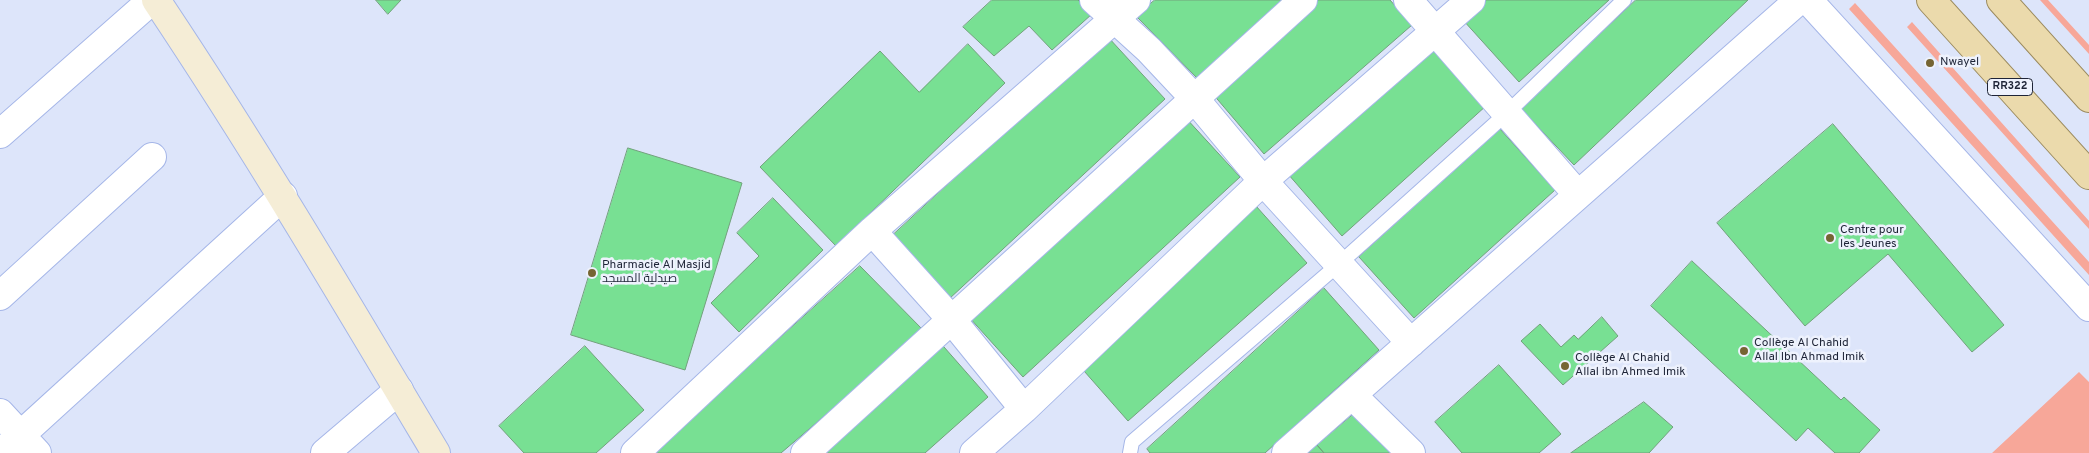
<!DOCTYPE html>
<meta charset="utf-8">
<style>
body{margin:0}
canvas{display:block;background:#dde5fa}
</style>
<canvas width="2089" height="453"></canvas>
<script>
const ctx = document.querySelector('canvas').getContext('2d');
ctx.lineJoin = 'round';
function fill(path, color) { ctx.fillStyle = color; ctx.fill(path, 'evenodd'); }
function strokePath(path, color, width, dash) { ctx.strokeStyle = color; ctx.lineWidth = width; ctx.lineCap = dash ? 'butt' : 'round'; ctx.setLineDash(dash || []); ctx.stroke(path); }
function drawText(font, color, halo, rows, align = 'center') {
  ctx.font = font + ' Overpass,Cairo,sans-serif'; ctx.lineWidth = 5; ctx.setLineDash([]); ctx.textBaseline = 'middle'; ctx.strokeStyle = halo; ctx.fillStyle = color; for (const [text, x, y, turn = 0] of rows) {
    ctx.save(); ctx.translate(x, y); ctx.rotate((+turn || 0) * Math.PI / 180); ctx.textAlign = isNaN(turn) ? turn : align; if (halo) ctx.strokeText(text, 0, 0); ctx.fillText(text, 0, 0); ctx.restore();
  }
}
fill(new Path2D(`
 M2040 0H2048L2089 45V54Z
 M1855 3 2089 262V275L1849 9Z
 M1912 22 2089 221V229L1907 27Z
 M2079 372 2089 382V453H1992Z`), '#f7a799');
const building = new Path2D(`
 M376 0H401L388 14Z
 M992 0H1078L1092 14 1052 50 1029 26 994 56 963 27Z
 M1155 0H1286L1198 79 1136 16Z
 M1318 0H1390L1412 25 1264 154 1212 93Z
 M1485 0H1609L1519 82 1463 20Z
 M1636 0H1748L1574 165 1521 109Z
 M1108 37 1165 99 949 299 892 236Z
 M968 44 1005 83 836 246 760 167 880 51 919 92Z
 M1433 44 1487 105 1342 236 1288 174Z
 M1185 117 1240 177 1023 377 968 316Z
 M1833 124 2004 325 1972 352 1888 254 1805 326 1717 223Z
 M1500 129 1555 190 1414 318 1359 257Z
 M628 148 742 183 685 370 571 335Z
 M773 198 823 250 739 332 711 303 759 256 737 233Z
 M1256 206 1307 263 1128 421 1077 363Z
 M1692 261 1841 400 1844 397 1880 430 1859 453H1835L1808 428 1796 441 1651 306Z
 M860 266 924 331 781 453H652Z
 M1324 288 1379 350 1265 453H1150L1147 449Z
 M1602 317 1618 336 1563 385 1521 341 1540 324 1561 347 1574 335 1578 339Z
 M937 339 988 397 925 453H815Z
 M585 346 644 410 596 453H524L499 426Z
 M1499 365 1561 434 1539 453H1462L1435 422Z
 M1644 402 1673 427 1649 453H1571Z
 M1354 414 1394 453H1324L1317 445Z
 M1317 445 1324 453H1307Z`);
fill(building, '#78e093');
strokePath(building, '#72a17c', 1);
const lane = new Path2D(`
 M1130 453 1132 442 1339 264 1507 113 1624 0`);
const street = new Path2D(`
 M1094 0 1149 50 1194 98 1263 181 1411 343
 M1408 0 1578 195
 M1808 0 2089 307
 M0 134 152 0
 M872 231 951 319 1024 409
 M0 296 152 157
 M1352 395 1411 453
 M0 413 37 453
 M1 453 283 196
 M325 453 399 390
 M635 453 872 231 1136 0
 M805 453 1303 0
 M974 453 1024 409 1263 181 1471 0
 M1286 453 1799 0`);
const secondary = new Path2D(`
 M156 0C255 148 345 300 436 453`);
const primary = new Path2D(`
 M1931 0 2089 175
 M2001 0 2089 98`);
strokePath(lane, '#a5b6e8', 16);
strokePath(street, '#a5b6e8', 30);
strokePath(secondary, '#a5b6e8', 30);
strokePath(primary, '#9b8b5f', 30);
strokePath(lane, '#fff', 14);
strokePath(street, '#fff', 28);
strokePath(secondary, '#f5edd6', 28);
strokePath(primary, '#ebdaac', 28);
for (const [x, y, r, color] of [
 [1930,63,5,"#766533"],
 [1830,238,5,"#766533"],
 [592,273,5,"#766533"],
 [1744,351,5,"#766533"],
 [1565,366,5,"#766533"]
]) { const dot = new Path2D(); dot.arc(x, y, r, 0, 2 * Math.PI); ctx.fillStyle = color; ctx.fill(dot); strokePath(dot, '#eef2fd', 2); }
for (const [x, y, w] of [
 [2010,87,45]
]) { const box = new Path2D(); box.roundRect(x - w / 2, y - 8.5, w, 17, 4); ctx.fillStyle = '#eef2fd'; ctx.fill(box); strokePath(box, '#1e2437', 1); }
drawText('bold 11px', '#1e2437', null, [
 ["RR322",2010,87]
]);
drawText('12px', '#1e2437', '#eef2fd', [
 ["Nwayel",1940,63],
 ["Centre pour",1840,231],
 ["les Jeunes",1840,245],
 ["Pharmacie Al Masjid",602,266],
 ["صيدلية المسجد",602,280],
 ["Collège Al Chahid",1754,344],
 ["Allal Ibn Ahmad Imik",1754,358],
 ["Collège Al Chahid",1575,359],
 ["Allal ibn Ahmed Imik",1575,373]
], 'left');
</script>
